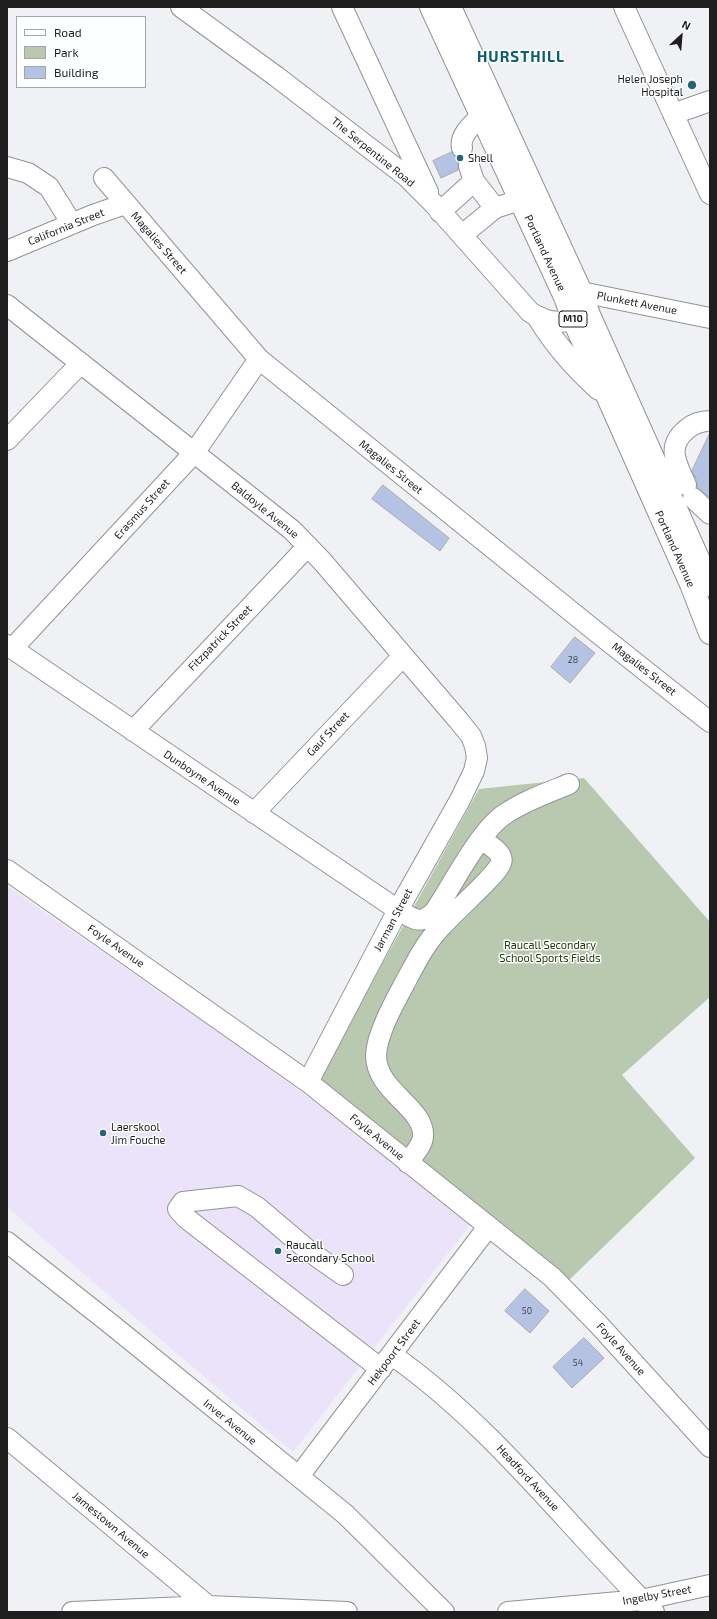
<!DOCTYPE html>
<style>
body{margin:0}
#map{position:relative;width:717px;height:1619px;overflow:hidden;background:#f0f1f4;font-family:"Exo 2",sans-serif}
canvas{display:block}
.frame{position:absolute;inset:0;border:8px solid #1e1e1f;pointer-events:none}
.legend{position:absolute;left:16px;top:16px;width:130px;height:72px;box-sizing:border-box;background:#feffff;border:1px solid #a4a5a5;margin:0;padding:5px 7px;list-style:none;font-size:12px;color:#1e1e1f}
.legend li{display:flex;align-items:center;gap:8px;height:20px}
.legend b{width:20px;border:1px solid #a4a5a5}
.north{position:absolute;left:661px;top:16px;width:40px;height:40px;-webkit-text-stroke:3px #feffff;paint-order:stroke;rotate:26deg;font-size:11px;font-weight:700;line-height:16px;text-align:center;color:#1e1e1f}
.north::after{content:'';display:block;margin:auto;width:14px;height:18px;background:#1e1e1f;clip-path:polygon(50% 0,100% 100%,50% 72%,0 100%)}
</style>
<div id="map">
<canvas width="717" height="1619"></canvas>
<div class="frame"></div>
<ul class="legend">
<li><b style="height:5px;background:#fff"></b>Road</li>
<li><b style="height:11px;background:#b9c9af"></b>Park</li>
<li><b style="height:11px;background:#b4c3e4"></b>Building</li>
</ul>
<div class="north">N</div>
</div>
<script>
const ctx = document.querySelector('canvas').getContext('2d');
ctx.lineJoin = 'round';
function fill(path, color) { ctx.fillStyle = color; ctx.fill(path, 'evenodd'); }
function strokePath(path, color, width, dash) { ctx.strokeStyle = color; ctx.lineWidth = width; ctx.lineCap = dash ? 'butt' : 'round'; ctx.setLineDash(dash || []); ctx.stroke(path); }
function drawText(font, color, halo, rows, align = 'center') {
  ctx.font = font + ' "Exo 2",sans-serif'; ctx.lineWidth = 3; ctx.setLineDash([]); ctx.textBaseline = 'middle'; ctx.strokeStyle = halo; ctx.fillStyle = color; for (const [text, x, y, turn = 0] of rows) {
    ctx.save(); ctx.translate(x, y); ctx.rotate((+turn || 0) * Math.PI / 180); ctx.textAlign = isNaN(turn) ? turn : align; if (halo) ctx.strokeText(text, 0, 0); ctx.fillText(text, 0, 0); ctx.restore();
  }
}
fill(new Path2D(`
 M7 886 258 1060 468 1216 470 1225 293 1452 86 1276 7 1207Z`), '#ebe3f9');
fill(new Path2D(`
 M584 778 710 922V997L622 1075 695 1158 561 1288 318 1080 479 789Z`), '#b9c9af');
const building = new Path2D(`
 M452 152 457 158 460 159 458 164V170L441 178 433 161Z
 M710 433V498L697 487V481L692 471Z
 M383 485 449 538 440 551 372 499Z
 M575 637 595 653 570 683 551 667Z
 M525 1289 549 1311 530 1333 505 1311Z
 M584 1338 604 1358 572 1388 553 1367Z`);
fill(building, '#b4c3e4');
strokePath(building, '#a9aaac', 1);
const minor = new Path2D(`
 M181 7 277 77 406 176 434 204 530 312C550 326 567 323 589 315
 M342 7 428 192
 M624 7 710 194
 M673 114 710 101
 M462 148C459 135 473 124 481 116
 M469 166 474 181 495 208 520 200
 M7 167 28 173 49 187 72 224
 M104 178 259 359 594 630 710 722
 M440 212 474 181
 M462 235 495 208
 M7 251 93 215 125 204
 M567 296 581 292 710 318
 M7 305 292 530 322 561 459 721 471 736 475 746 477 758 474 771 460 800 398 910 308 1082
 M7 440 81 363
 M686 485C677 464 665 447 687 429 693 424 702 421 710 421
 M693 498 710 514
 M7 645 398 910C415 919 420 926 435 911 452 886 480 830 505 814 524 801 547 793 569 784
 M12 649 194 453 259 359
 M133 731 308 546
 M254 813 403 656
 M7 870 308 1082 552 1277 599 1325 710 1447
 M408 1163C413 1155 422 1146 423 1137 426 1108 376 1092 376 1055 377 1032 397 998 408 977 417 960 426 943 439 929 454 912 472 897 488 880 492 875 499 869 501 863 505 853 488 844 481 840
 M7 1242 112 1325 345 1514 444 1612
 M343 1275 309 1251 257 1207 238 1196 183 1202 178 1209 186 1218 381 1369
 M392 1355C492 1425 567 1526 654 1612
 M7 1438 214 1611
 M299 1476 488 1227
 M72 1612 209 1606 347 1612
 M508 1612 641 1600 710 1585`);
const major = new Path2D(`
 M431 7 565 297 574 321 691 584 710 633
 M450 7 581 292 589 315 710 585
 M539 318C555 345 576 368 599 389`);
strokePath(minor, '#929395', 22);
strokePath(major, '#929395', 24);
strokePath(minor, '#fff', 20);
strokePath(major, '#fff', 22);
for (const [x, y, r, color] of [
 [692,85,5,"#25657a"],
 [460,158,4,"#25657a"],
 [103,1133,4,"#25657a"],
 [278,1251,4,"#25657a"]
]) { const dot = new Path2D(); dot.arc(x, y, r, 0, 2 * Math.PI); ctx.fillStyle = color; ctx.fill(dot); strokePath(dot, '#feffff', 1.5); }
drawText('9px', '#444750', null, [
 ["28",573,660],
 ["50",527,1311],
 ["54",578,1363]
]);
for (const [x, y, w] of [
 [573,319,28]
]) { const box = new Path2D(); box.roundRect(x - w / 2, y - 8, w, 16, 3); ctx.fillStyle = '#feffff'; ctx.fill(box); strokePath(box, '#1e1e1f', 1); }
drawText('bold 10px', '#1e1e1f', null, [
 ["M10",573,319]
]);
drawText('11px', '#1e1e1f', '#feffff', [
 ["Helen Joseph",683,79,"right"],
 ["Hospital",683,92,"right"],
 ["Shell",468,158],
 ["Laerskool",111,1127],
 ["Jim Fouche",111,1140],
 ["Raucall",286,1245],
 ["Secondary School",286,1258]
], 'left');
drawText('11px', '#1e1e1f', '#feffff', [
 ["The Serpentine Road",373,152,39],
 ["California Street",66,227,-22],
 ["Magalies Street",159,243,49],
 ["Portland Avenue",545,253,65],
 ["Plunkett Avenue",637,303,11],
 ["Magalies Street",391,467,39],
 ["Erasmus Street",142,509,-48],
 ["Baldoyle Avenue",265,510,39],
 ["Portland Avenue",675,549,66],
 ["Fitzpatrick Street",220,638,-46],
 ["Magalies Street",644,669,38],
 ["Gauf Street",328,734,-47],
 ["Dunboyne Avenue",202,778,34],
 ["Jarman Street",393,920,-62],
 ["Foyle Avenue",116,946,35],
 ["Foyle Avenue",377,1137,39],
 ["Foyle Avenue",621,1349,48],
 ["Hekpoort Street",394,1352,-53],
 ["Inver Avenue",230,1422,39],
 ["Headford Avenue",528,1478,47],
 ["Jamestown Avenue",111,1525,40],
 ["Ingelby Street",657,1595,-10]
]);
drawText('11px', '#223b0a', '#feffff', [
 ["Raucall Secondary",550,945],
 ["School Sports Fields",550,958]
]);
ctx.letterSpacing = '1px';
drawText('bold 15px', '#0a5f75', '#feffff', [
 ["HURSTHILL",521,57]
]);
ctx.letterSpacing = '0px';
</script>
